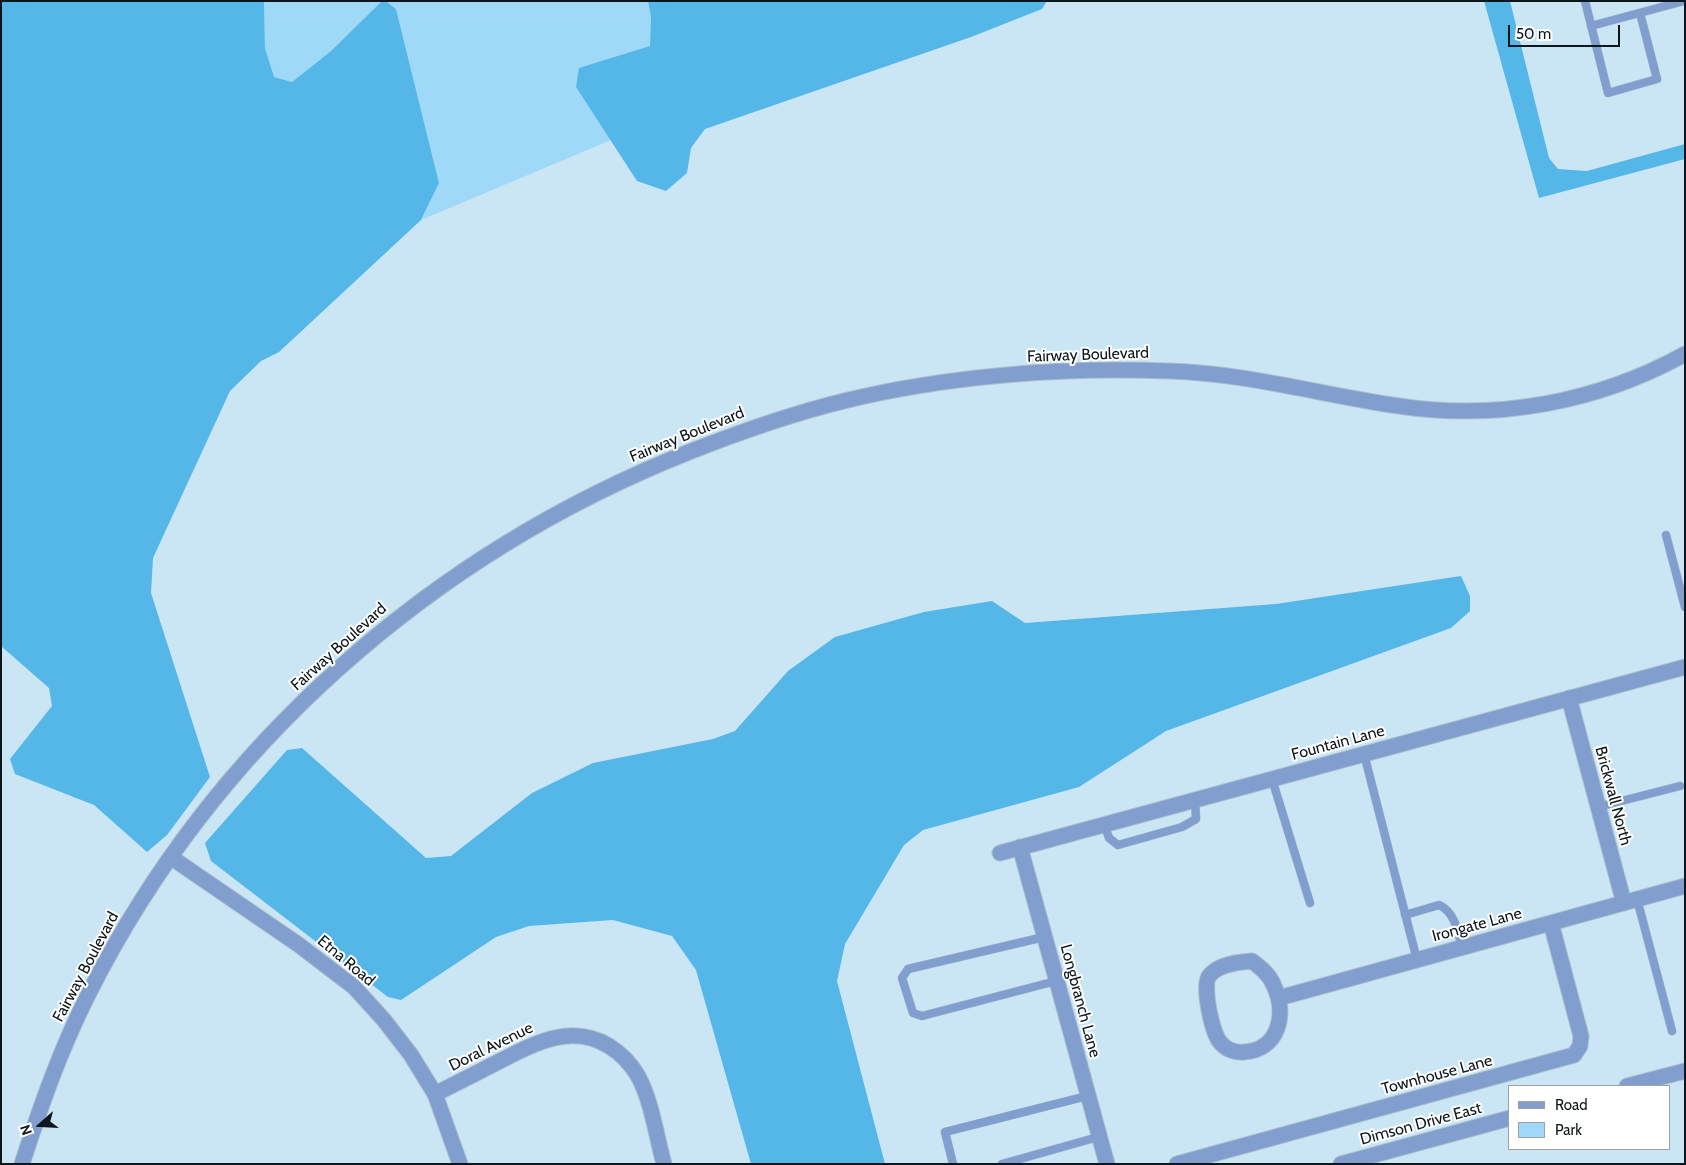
<!DOCTYPE html>
<style>
body{margin:0}
#map{position:relative;width:1686px;height:1165px;overflow:hidden;background:#cae5f4;font-family:Cabin,sans-serif}
canvas{display:block}
.frame{position:absolute;inset:0;border:2px solid #0c161b;pointer-events:none}
.legend{position:absolute;left:1508px;top:1085px;width:162px;height:65px;box-sizing:border-box;background:#fff;border:1px solid #9ea2a4;margin:0;padding:6px 9px;list-style:none;font-size:15px;color:#0c161b}
.legend li{display:flex;align-items:center;gap:10px;height:25px}
.legend b{width:25px;border:1px solid #9ea2a4}
.north{position:absolute;left:15px;top:1100px;width:50px;height:50px;-webkit-text-stroke:4px #fff;paint-order:stroke;rotate:251deg;font-size:14px;font-weight:700;line-height:20px;text-align:center;color:#0c161b}
.north::after{content:'';display:block;margin:auto;width:18px;height:22px;background:#0c161b;clip-path:polygon(50% 0,100% 100%,50% 72%,0 100%)}
.scale{position:absolute;left:1508px;top:25px;width:112px;height:22px;box-sizing:border-box;border:2px solid #0c161b;border-top:0;padding-left:6px;font-size:15px;line-height:18px;white-space:nowrap;color:#0c161b;-webkit-text-stroke:4px #fff;paint-order:stroke}
</style>
<div id="map">
<canvas width="1686" height="1165"></canvas>
<div class="frame"></div>
<ul class="legend">
<li><b style="height:6px;background:#829ecf"></b>Road</li>
<li><b style="height:14px;background:#a0d8f8"></b>Park</li>
</ul>
<div class="north">N</div>
<div class="scale">50 m</div>
</div>
<script>
const ctx = document.querySelector('canvas').getContext('2d');
ctx.lineJoin = 'round';
function fill(path, color) { ctx.fillStyle = color; ctx.fill(path, 'evenodd'); }
function strokePath(path, color, width, dash) { ctx.strokeStyle = color; ctx.lineWidth = width; ctx.lineCap = dash ? 'butt' : 'round'; ctx.setLineDash(dash || []); ctx.stroke(path); }
function drawText(font, color, halo, rows, align = 'center') {
  ctx.font = font + ' Cabin,sans-serif'; ctx.lineWidth = 4; ctx.setLineDash([]); ctx.textBaseline = 'middle'; ctx.strokeStyle = halo; ctx.fillStyle = color; for (const [text, x, y, turn = 0] of rows) {
    ctx.save(); ctx.translate(x, y); ctx.rotate((+turn || 0) * Math.PI / 180); ctx.textAlign = isNaN(turn) ? turn : align; if (halo) ctx.strokeText(text, 0, 0); ctx.fillText(text, 0, 0); ctx.restore();
  }
}
fill(new Path2D(`
 M264 1H382L331 51 292 82 274 77 265 48Z
 M386 1H648L651 17 650 46 576 87 611 140 421 220 439 183 396 9Z`), '#a0d8f8');
fill(new Path2D(`
 M1 1H264L265 48 274 77 292 82 331 51 382 1H386L396 9 439 183 421 220 279 352 261 361 230 391 153 558 151 593 210 777 167 835 147 852 94 805 15 774 10 759 52 706 49 688 1 646Z
 M648 1H1047L1042 9 971 37 705 129 691 148 687 173 666 191 637 181 576 87 579 68 650 46 651 17Z
 M1484 1H1510L1549 158 1558 169 1587 171 1685 144V159L1539 198Z
 M1461 576 1470 596V611L1451 628 1166 731 1079 787 923 830 904 845 845 944 837 981 885 1164H751L696 970 672 936 613 920 529 926 496 937 401 1000 388 997 211 861 205 843 287 750 302 748 426 858 451 856 532 793 593 763 713 739 735 731 788 671 835 637 924 612 992 601 1025 623 1276 604Z`), '#54b7e8');
const service = new Path2D(`
 M1585 1 1608 93 1657 79 1640 13
 M1591 26 1684 1
 M1666 535 1685 607
 M1364 754 1417 960
 M1272 779 1310 903
 M1598 807 1680 786
 M1104 824 1109 838 1118 845 1182 827 1196 819 1195 800
 M1637 899 1672 1031
 M1405 915 1439 905C1455 912 1458 932 1462 948
 M1044 937 908 969 902 978 913 1013 922 1016 1056 981
 M953 1164 945 1132 1087 1096
 M1002 1164 1098 1137`);
const minor = new Path2D(`
 M1569 698 1624 903
 M1020 847 1107 1164
 M1000 853 1685 667
 M172 858 299 945 354 987 384 1020 411 1055 435 1094 460 1164
 M1252 961C1261 968 1270 975 1274 986 1287 1014 1279 1050 1244 1052 1235 1053 1225 1049 1220 1042 1212 1033 1202 986 1209 976 1218 964 1238 962 1252 961Z
 M1279 998 1685 886
 M1627 1086 1685 1071
 M435 1094C455 1084 475 1074 496 1063 532 1045 570 1022 609 1046 622 1054 631 1064 638 1076 652 1102 656 1135 664 1164
 M1177 1164 1574 1055 1580 1046 1581 1036 1551 923
 M1341 1164 1510 1118`);
const tertiary = new Path2D(`
 M22 1164C41 1105 61 1048 89 993 214 745 432 554 689 452 740 432 790 414 844 401 946 376 1062 367 1168 371 1246 373 1322 395 1399 406 1497 421 1598 402 1685 354`);
strokePath(service, '#a8c0cd', 9);
strokePath(minor, '#a8c0cd', 17);
strokePath(tertiary, '#a8c0cd', 17);
strokePath(service, '#829ecf', 8);
strokePath(minor, '#829ecf', 15);
strokePath(tertiary, '#829ecf', 15);
drawText('16px', '#0c161b', '#fff', [
 ["Fairway Boulevard",1088,355,-2],
 ["Fairway Boulevard",687,435,-22],
 ["Fairway Boulevard",339,647,-42],
 ["Fountain Lane",1338,743,-15],
 ["Brickwall North",1613,796,75],
 ["Irongate Lane",1477,925,-15],
 ["Etna Road",346,961,40],
 ["Fairway Boulevard",86,967,-62],
 ["Longbranch Lane",1080,1001,75],
 ["Doral Avenue",491,1047,-26],
 ["Townhouse Lane",1437,1075,-15],
 ["Dimson Drive East",1421,1124,-15]
]);
</script>
